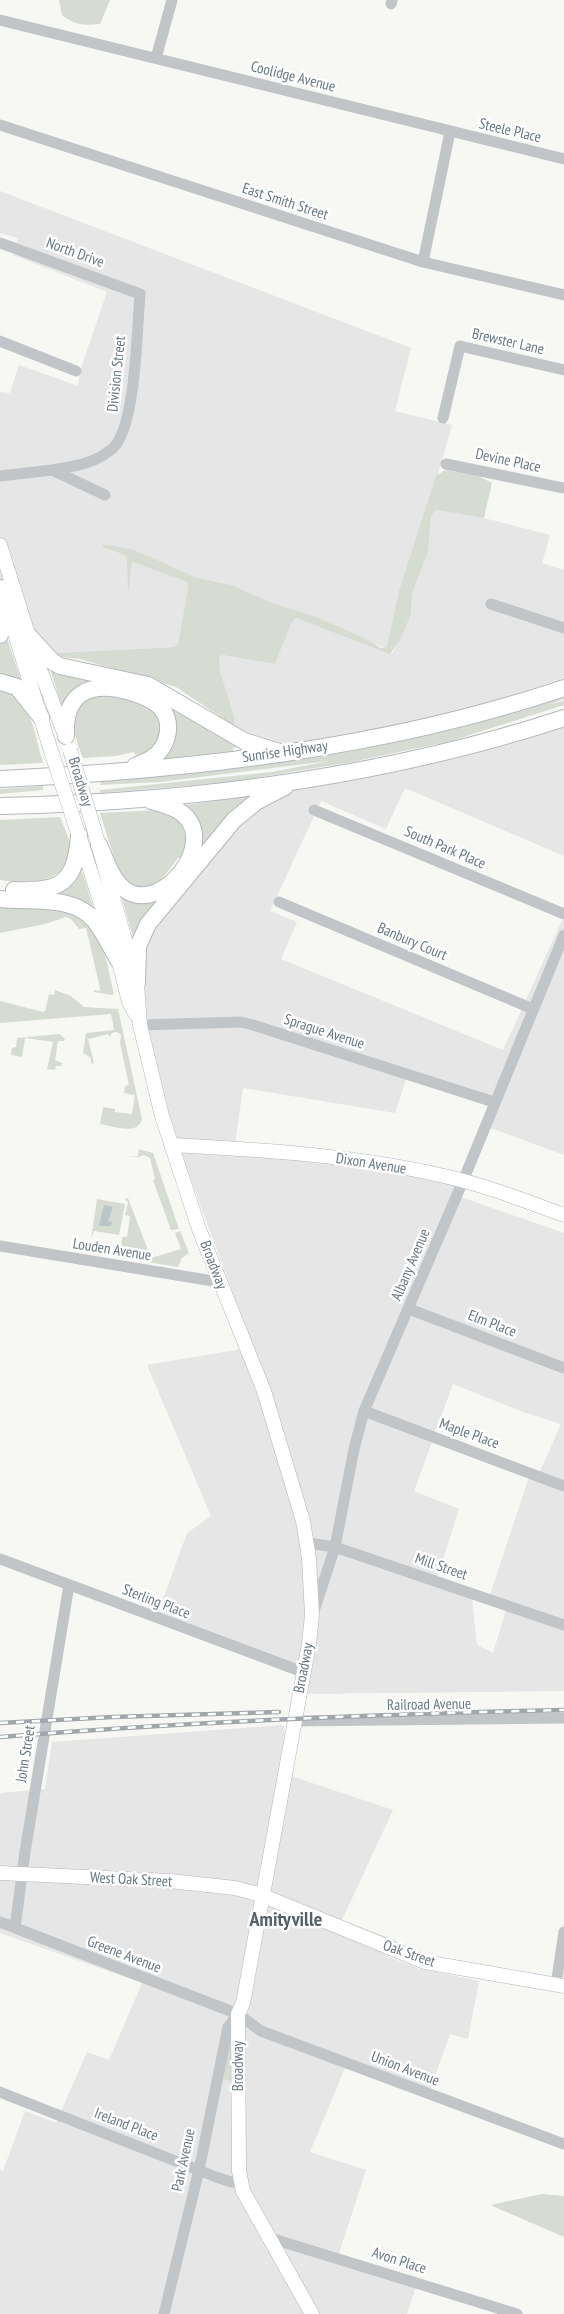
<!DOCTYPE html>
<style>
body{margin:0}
canvas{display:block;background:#f7f7f4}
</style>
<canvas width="564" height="2314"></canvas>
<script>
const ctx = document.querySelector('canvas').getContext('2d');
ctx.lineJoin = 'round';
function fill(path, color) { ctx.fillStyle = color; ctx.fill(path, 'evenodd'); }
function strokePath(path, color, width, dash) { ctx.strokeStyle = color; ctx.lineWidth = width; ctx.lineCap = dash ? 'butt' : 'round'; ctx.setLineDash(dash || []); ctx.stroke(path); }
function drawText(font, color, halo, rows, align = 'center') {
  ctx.font = font + ' "PT Sans Narrow",sans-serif'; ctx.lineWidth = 5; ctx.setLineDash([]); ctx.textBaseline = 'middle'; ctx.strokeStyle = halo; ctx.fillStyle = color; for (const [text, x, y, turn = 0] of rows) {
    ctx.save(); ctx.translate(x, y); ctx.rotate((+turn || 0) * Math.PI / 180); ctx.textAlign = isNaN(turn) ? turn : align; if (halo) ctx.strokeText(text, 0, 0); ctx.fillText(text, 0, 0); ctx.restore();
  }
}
fill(new Path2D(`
 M0 191 411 348 395 411 452 425 388 649 104 544 102 547 122 554 127 558 130 586 129 572 133 562 187 582 188 587 178 644 174 647 56 653 46 642 0 634V392L10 393 19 365 78 386 80 371 107 292 13 255 18 238 0 233Z
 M436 510 484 518 550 535 542 563 564 570V678L473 708 283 749 258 743 230 724 235 719 220 671 219 658 222 655 275 664 292 622 296 618 391 654 393 652 411 614 412 594 428 552 431 517Z
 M564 723V856L405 788 386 829 321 801 270 911 297 922 281 959 503 1050 564 916V1155L488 1127 497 1109 406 1079 395 1113 243 1088 235 1144 462 1178 455 1195 564 1233V1691L303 1694 307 1675 158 1613 187 1533 211 1516 147 1365 253 1347 175 1137 144 1020 146 938 241 821 292 790ZM453 1384 523 1412 561 1424 539 1474 531 1471 489 1598 508 1604 493 1653 477 1645 472 1598 435 1585 459 1509 414 1491Z
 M283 1725 294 1777 393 1810 342 1920 395 1940 389 1957 421 1969 479 1981 468 2039 450 2034 429 2093 347 2063 310 2152 366 2170 337 2260 416 2286 407 2314H0V2170L3 2171 25 2111 56 2123 87 2052 109 2060 142 1983 0 1933V1793L45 1789 52 1742Z`), '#e5e6e5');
fill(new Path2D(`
 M59 0H110L100 24C84 26 75 25 62 15Z
 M445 470 478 476 492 483 484 518 436 510 431 517 428 552 412 594 411 614 400 640 390 654 296 618 292 622 275 664 222 655 219 658 220 671 235 719 233 725 176 687 80 659 61 657 56 653 174 647 178 644 188 587 187 582 133 562C128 572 132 582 128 592L127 558 122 554 102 547 103 544 134 550 197 578 231 585 272 603 314 616 366 639 381 648 387 647 399 591 436 476Z
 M3 637 7 638 22 683 0 677V645Z
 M50 669 96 682 62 707Z
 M0 687C31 694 35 737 43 763L0 765Z
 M106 695 142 699 163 721 161 743 146 753 135 755 134 752 116 756 83 758C76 740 63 706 89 696 94 695 101 695 106 695Z
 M564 697V699L550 704 564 701V705L451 741 352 762 230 782 100 793V790L272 772 329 761 160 782 100 785 101 781C259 771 414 745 564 697Z
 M168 705 239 747 233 748V752L161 761Z
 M43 786V790L0 794V789Z
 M259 794 206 847 198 843 180 806Z
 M161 810 175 814 190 838 182 860 179 857 161 880 149 886H138L127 882 118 870 100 813Z
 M60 817C64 827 71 841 71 851 68 884 24 884 0 880V820Z
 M81 868 93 907 94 913 48 896Z
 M120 891 165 892 133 938Z
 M0 903C36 907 86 904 102 945 107 960 110 978 114 994L112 995 94 992V990L100 991V988L86 928 79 929 71 919 66 917 45 924 0 933Z
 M55 990 71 996 84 1007 118 1009 142 1119C138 1136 113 1126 100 1124L103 1107 115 1109V1112L132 1114 135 1095 124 1093 125 1086 129 1085 120 1043 121 1035 117 1032 112 1033 110 1037 108 1034 88 1039 94 1063 92 1064 90 1057 83 1053 86 1033 114 1030 111 1014 0 1023V1001L43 1012 45 1011 49 994 54 995Z
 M60 1034 65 1039 64 1041H58L55 1060 62 1063 61 1066H56L55 1070 47 1069 53 1042 25 1038 22 1057 11 1055 12 1048 16 1047 17 1038Z
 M139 1149 153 1153 179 1229 171 1230 153 1180 155 1179 150 1158 144 1155 138 1157 130 1156H138Z
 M128 1198 151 1258 181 1249 175 1233 180 1231 189 1253 182 1258 178 1267 92 1253 93 1247H91L90 1253 86 1252 88 1241 96 1242 95 1249 121 1253 122 1237H127L130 1216 125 1215 128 1202 124 1199Z
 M97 1199 125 1204 119 1235 94 1231 91 1239Z
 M227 2044 231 2046 234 2081 221 2079Z
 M542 2194 564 2196V2237L490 2205Z`), '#d7dcd3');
fill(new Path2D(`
 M104 1205 113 1207 108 1221 112 1222 111 1226H99Z`), '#b9c5c9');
const major = new Path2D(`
 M0 545 36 659 65 735
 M4 598 51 751
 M94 829 137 983 140 1025 162 1116 199 1229 264 1391 303 1521 309 1558 312 1615 309 1644 243 2003 238 2014 239 2171 243 2191 312 2314
 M80 838 119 961 129 1002 136 1015
 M171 1145C262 1150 355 1155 444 1176 485 1185 525 1201 564 1215
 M0 1873 170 1881 235 1888 261 1895 425 1962 564 1986`);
const highway = new Path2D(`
 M0 635 2 615 1 588
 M29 636 53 662 60 666 148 685 244 741 279 752
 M0 682 17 687 41 717
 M66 736C64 694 88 681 127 691 138 694 149 698 158 705 175 719 169 747 152 758 147 761 140 764 135 766
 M0 779C190 770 383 749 564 688
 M0 806C189 802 384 777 564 718
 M99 845C106 860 112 882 127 891 163 913 218 843 183 814 175 807 162 804 151 801
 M14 890C61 892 76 883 79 835
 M0 899C31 903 73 894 95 921 104 933 111 948 119 961
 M137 983 138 946 148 924 234 820 256 802 285 787`);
strokePath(major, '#b2b7bb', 15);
strokePath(highway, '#b4b8bb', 18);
strokePath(new Path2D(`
 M391 4 392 0
 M0 20 564 159
 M156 58 172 0
 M0 125 423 262 564 295
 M0 243 140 294C137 327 136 427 113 448 95 464 74 466 52 470
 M423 262 450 132
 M0 341 76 371
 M443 418 460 346 564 370
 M446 464 564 488
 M0 476 52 470 105 495
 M491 604 564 628
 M314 810 564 914
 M279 902 533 1009
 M140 1025 241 1022 253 1025 494 1102
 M0 1246 219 1282
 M409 1309 564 1368
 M364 1411 564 1486
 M307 1543 335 1547 564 1625
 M0 1559 303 1672
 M314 1611 335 1547 354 1449 364 1411 463 1181 564 935
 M294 1721 564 1718
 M0 1922 238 2014 261 2031 564 2144
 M15 1928 25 1852 69 1585
 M556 1985 564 1932
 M0 2092 216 2177 231 2182H242
 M270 2238 517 2314
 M164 2314 199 2170 228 2027 238 2014`), '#c1c5c8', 11);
strokePath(major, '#fff', 14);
strokePath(highway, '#fff', 16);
const rail = new Path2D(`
 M0 1723 113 1717 279 1712
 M0 1737C188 1722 376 1714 564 1710`);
strokePath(rail, '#a0a7ac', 4.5);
strokePath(rail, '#fff', 2.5, [8]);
const majorBridge = new Path2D(`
 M70 750 94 829
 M51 751 77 830`);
strokePath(majorBridge, '#b2b7bb', 15, []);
strokePath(majorBridge, '#fff', 14);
drawText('15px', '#677884', '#fff', [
 ["Coolidge Avenue",293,77,14],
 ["Steele Place",510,131,13],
 ["East Smith Street",285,202,18],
 ["North Drive",75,253,20],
 ["Brewster Lane",508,342,13],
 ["Division Street",117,374,-84],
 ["Devine Place",508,461,12],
 ["Sunrise Highway",285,752,-8],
 ["Broadway",80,782,73],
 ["South Park Place",445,848,23],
 ["Banbury Court",412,942,23],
 ["Sprague Avenue",324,1032,18],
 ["Dixon Avenue",371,1164,9],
 ["Louden Avenue",112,1250,9],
 ["Broadway",213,1265,69],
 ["Albany Avenue",411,1265,-67],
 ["Elm Place",492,1324,21],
 ["Maple Place",469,1434,20],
 ["Mill Street",441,1567,19],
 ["Sterling Place",156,1602,21],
 ["Broadway",304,1668,-79],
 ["Railroad Avenue",429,1705,-1],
 ["John Street",26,1754,-81],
 ["West Oak Street",131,1880,3],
 ["Oak Street",409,1954,19],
 ["Greene Avenue",124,1955,21],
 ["Broadway",239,2066,-90],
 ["Union Avenue",405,2069,21],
 ["Ireland Place",126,2125,21],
 ["Park Avenue",184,2160,-78],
 ["Avon Place",399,2261,18]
]);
drawText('bold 20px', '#55616a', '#fff', [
 ["Amityville",286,1920]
]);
</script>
